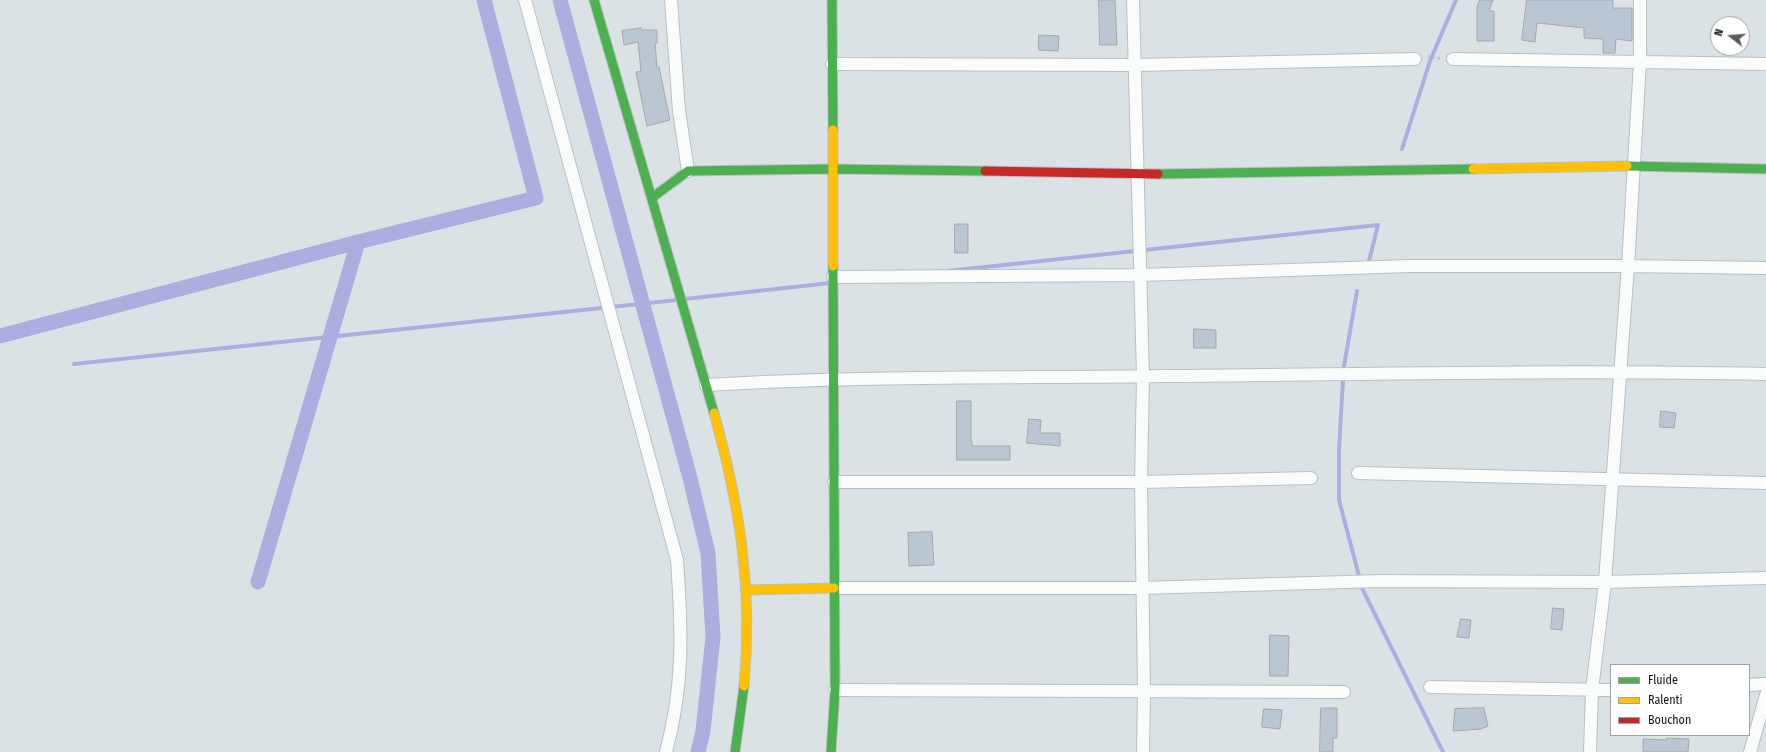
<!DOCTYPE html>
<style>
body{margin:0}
#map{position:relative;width:1766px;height:752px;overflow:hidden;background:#dbe2e5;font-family:"Fira Sans Condensed",sans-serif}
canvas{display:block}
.legend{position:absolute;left:1610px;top:664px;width:140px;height:72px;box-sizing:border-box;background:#fff;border:1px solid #a0a1a2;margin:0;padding:5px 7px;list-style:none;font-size:12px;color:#111517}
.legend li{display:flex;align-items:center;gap:8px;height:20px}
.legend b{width:20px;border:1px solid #a0a1a2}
.north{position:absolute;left:1710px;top:16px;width:40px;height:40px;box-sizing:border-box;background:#fff;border:1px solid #a0a1a2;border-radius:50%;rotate:287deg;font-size:11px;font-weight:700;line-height:16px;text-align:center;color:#111517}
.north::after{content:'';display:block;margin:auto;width:14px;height:18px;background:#585d5f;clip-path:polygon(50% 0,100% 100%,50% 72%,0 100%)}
</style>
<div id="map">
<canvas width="1766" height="752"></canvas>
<ul class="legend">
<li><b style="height:5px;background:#4caf50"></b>Fluide</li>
<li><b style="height:5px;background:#ffc107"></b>Ralenti</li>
<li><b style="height:5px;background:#c62828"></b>Bouchon</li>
</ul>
<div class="north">N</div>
</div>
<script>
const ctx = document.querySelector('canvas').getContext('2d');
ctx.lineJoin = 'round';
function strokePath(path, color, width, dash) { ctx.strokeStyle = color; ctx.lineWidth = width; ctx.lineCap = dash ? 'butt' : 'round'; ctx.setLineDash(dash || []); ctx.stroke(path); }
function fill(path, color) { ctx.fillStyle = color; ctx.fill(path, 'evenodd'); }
strokePath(new Path2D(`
 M1402 149 1430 61 1456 0
 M948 271 1378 225 1369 261
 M685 299 830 283
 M74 364 677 300
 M1344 366 1357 291
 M1343 379 1339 451V500L1359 576
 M1362 588 1443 752`), '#aeaddf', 4);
strokePath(new Path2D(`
 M560 0 690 478 708 553 713 637 703 731 698 752
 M0 336 358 242
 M258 582 358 242 536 198 484 0`), '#aeaddf', 15);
const building = new Path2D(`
 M1099 0H1115L1117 45H1100Z
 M1480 0H1493L1489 11H1494V41H1477V7Z
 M1527 0H1613V8H1632V41L1616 39 1615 53H1603V39L1584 38V28L1537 23 1535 42 1522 40Z
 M641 28 642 30H657V43H655L657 67H659L670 120 647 126 636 72 641 71 638 42 624 45 622 31Z
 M1039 35 1059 36 1058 51 1039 50Z
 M955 224H968V253H955Z
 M1194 329 1216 330V348H1194Z
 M957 401H971V441H972V446H1010V460H957Z
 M1661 411 1676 413 1674 428 1660 427Z
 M1029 419 1041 420 1040 433H1060V446L1027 443Z
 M932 532 934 565 909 566 908 533Z
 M1553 608 1564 609 1562 630 1551 629Z
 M1461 619 1471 620 1469 638 1457 637Z
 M1270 635 1289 636 1288 676H1270Z
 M1321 708H1337V738H1333V752H1320Z
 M1484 708 1488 726 1481 729 1453 731 1455 709Z
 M1264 709 1282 710 1280 729 1262 727Z
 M1667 738 1689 739 1688 752H1643V739L1666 740Z`);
fill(building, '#bac6d3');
strokePath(building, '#a4a8ab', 1);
const street = new Path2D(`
 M525 0 677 560C682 629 684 685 666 752
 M671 0 679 111 688 171
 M1133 0 1143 377 1141 482 1144 691 1143 752
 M1453 59 1766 64
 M832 64 1135 65 1415 59
 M833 277 1141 275 1409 266H1628L1766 268
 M706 385C858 376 1011 378 1164 376 1365 374 1565 370 1766 374
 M1358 473 1766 483
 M834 482H1141L1311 478
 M834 588H1141L1380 581 1605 582 1766 578
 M1749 685 1766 684
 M1430 687 1611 690
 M835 690 1344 692
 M1590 752 1592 690 1605 582 1628 266 1640 62V0
 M1750 752 1766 695`);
const fast = new Path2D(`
 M594 0 714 413
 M832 0 833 130
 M1627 166 1766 169
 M1158 174 1473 169
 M653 197 688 171 833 169 985 171
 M735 752 744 686
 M831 752 835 690 833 266`);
const slow = new Path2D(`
 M833 130V266
 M1473 169 1627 166
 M714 413C740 507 753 589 744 686
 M746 590 834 588`);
const jam = new Path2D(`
 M985 171 1158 174`);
strokePath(street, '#bac0c2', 14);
strokePath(fast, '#bac0c2', 11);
strokePath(slow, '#bac0c2', 11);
strokePath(jam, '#bac0c2', 11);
strokePath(new Path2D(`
 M1428 56 1442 59`), '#bfc1c1', 2.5, [2, 3]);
strokePath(street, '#fafbfb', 12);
strokePath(fast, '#4caf50', 9);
strokePath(slow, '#ffc107', 9);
strokePath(jam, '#c62828', 9);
</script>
